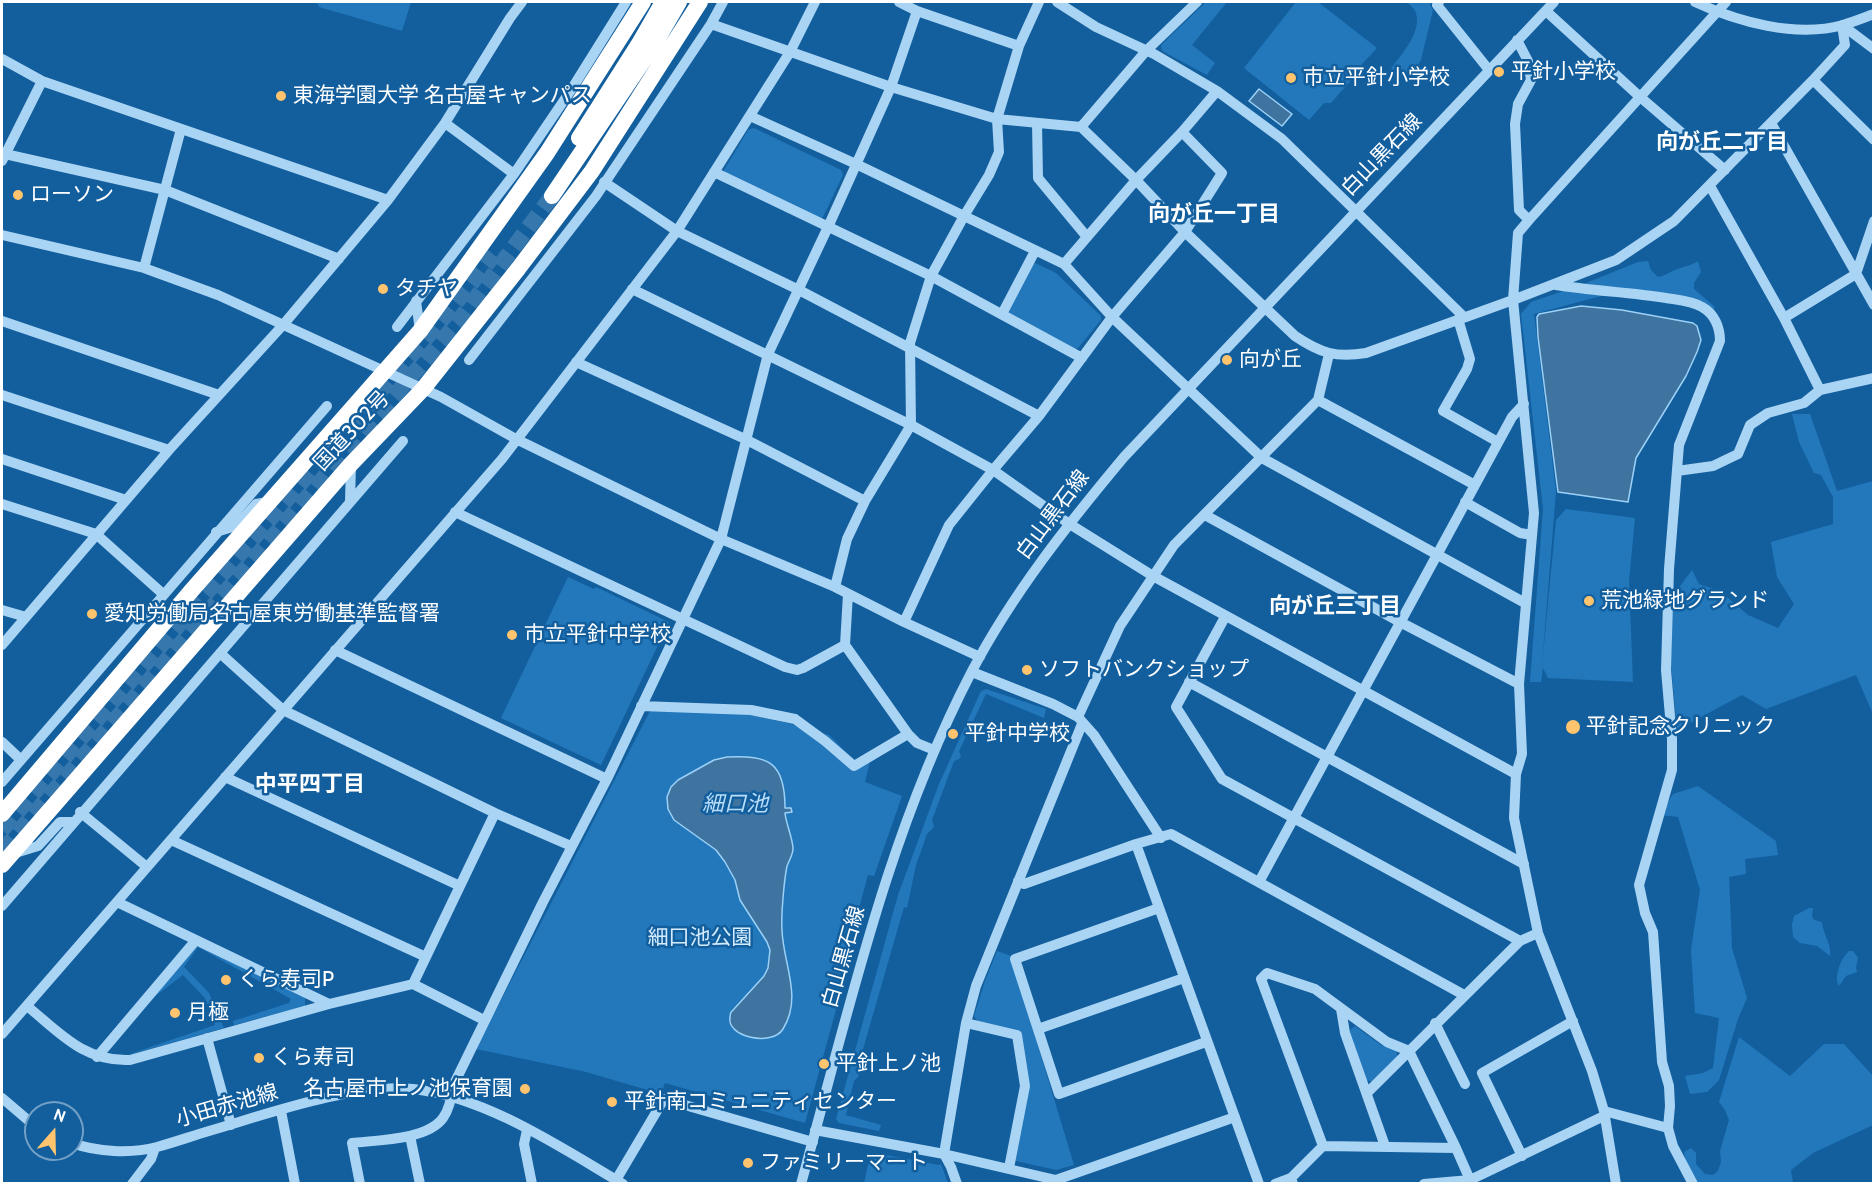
<!DOCTYPE html>
<meta charset="utf-8">
<style>
body{margin:0}
#map{position:relative;width:1875px;height:1185px;overflow:hidden;background:#135f9e;font-family:Cabin,sans-serif}
canvas{display:block}
.frame{position:absolute;inset:0;border:3px solid #fff;pointer-events:none}
.north{position:absolute;left:24px;top:1101px;width:60px;height:60px;box-sizing:border-box;background:#135f9e;border:2px solid #719fc5;border-radius:50%;rotate:20deg;font-size:16px;font-weight:700;line-height:24px;text-align:center;color:#fff}
.north::after{content:'';display:block;margin:auto;width:21px;height:27px;background:#ffc46d;clip-path:polygon(50% 0,100% 100%,50% 72%,0 100%)}
</style>
<div id="map">
<canvas width="1875" height="1185"></canvas>
<div class="frame"></div>
<div class="north">N</div>
</div>
<script>
const ctx = document.querySelector('canvas').getContext('2d');
ctx.lineJoin = 'round';
function fill(path, color) { ctx.fillStyle = color; ctx.fill(path, 'evenodd'); }
function strokePath(path, color, width, dash) { ctx.strokeStyle = color; ctx.lineWidth = width; ctx.lineCap = dash ? 'butt' : 'round'; ctx.setLineDash(dash || []); ctx.stroke(path); }
function drawText(font, color, halo, rows, align = 'center') {
  ctx.font = font + ' Cabin,"Noto Sans JP",sans-serif'; ctx.lineWidth = 5; ctx.setLineDash([]); ctx.textBaseline = 'middle'; ctx.strokeStyle = halo; ctx.fillStyle = color; for (const [text, x, y, turn = 0] of rows) {
    ctx.save(); ctx.translate(x, y); ctx.rotate((+turn || 0) * Math.PI / 180); ctx.textAlign = isNaN(turn) ? turn : align; if (halo) ctx.strokeText(text, 0, 0); ctx.fillText(text, 0, 0); ctx.restore();
  }
}
fill(new Path2D(`
 M311 2H411L402 31 319 7 318 4Z
 M1206 2H1227L1192 45 1215 63 1207 75 1162 51 1161 45Z
 M1296 2H1318L1377 48 1350 77 1352 79 1331 103H1324L1309 120 1244 68Z
 M1407 2H1432L1430 5 1433 10 1421 60 1409 83 1391 69C1401 54 1422 33 1416 13 1415 9 1410 5 1407 2Z
 M754 128 841 170 843 175 823 217 819 219 725 175 724 170 748 130Z
 M1648 261 1651 270 1658 277C1668 275 1670 271 1678 269 1685 266 1690 266 1698 261L1701 272 1694 283V289L1715 307 1713 311 1627 289 1534 314 1556 491 1542 665 1556 520 1566 509 1635 518 1629 581 1633 682 1548 678 1543 668 1541 682H1530L1543 509 1521 314 1531 302 1581 285 1638 262Z
 M1035 263 1056 273 1101 316V320L1079 347 1075 349 1009 314 1008 308 1031 265Z
 M1792 414H1810L1837 491 1873 481V714L1856 675 1766 709 1742 695 1677 730 1671 665 1672 597 1692 570 1699 584 1720 591 1748 615 1778 628 1794 604 1777 577 1771 542 1833 524V497L1821 475 1814 473 1799 442Z
 M568 577 594 589 596 587 669 622 601 765 501 718Z
 M986 689 1046 709 1044 718 986 694 959 751 961 756 959 759 954 761 932 820 934 827 927 834 916 865 907 908 904 907 857 1070 859 1076 854 1081 846 1115 881 1125 879 1131 839 1123 836 1119 898 895 939 784 981 691Z
 M650 711 742 713 791 724 829 735 861 767 870 761 865 782 902 796 874 876 868 875 847 953 851 955 805 1123 665 1083 661 1094 586 1072 476 1049Z
 M1698 786 1776 841 1778 855 1745 859 1746 874 1729 877 1732 948 1747 998 1738 1019 1719 1080 1707 1092 1690 1094 1685 1076 1703 1073 1713 1068 1719 1018 1695 1013 1691 950 1700 890 1678 817 1660 815 1673 794Z
 M1809 908H1813L1812 916 1814 920 1822 922C1823 935 1832 944 1830 956L1817 946 1800 943 1793 937 1792 925 1794 916Z
 M200 946 305 997V1006L234 1025 233 1021 289 1003 291 999 198 947 184 967 209 993 224 1028 124 1056 215 1025 205 998 183 975 150 1000 196 947Z
 M997 951 1011 956 1074 1165 1056 1170 1016 1161 1013 1157 1029 1084 1020 1032 978 1022 974 1016 985 981Z
 M1849 951H1853L1858 958 1856 968 1857 972 1846 976 1839 986 1837 982C1836 972 1841 958 1849 951Z
 M1355 1026 1381 1045 1396 1050 1398 1059 1374 1082 1365 1080 1347 1032Z
 M1739 1037 1790 1076 1824 1044H1844L1873 1076V1125L1813 1153 1791 1170 1793 1183H1697L1686 1165 1684 1152 1691 1148 1696 1153V1164L1705 1174 1713 1175 1718 1171 1721 1162 1720 1151 1729 1120 1725 1110 1719 1102Z
 M886 1155 939 1165 941 1164 948 1183H864L870 1156 885 1159Z`), '#2278bb');
const water = new Path2D(`
 M1259 89 1292 114 1282 126 1249 101Z
 M1581 306 1622 310 1693 323 1697 326 1701 340 1697 352 1686 376 1636 458 1628 502 1558 492 1538 337 1537 317 1539 314Z
 M727 757C770 755 785 763 785 808H791L792 812 785 813C786 824 793 839 793 849 793 854 789 861 787 866 784 881 781 915 782 930 783 964 803 997 783 1029 772 1047 726 1037 730 1017 730 1013 731 1012 734 1009L764 976 768 968 770 950 767 942 740 900 735 880 725 862 716 850 674 820 668 809 667 797 671 787 678 780 714 760Z`);
fill(water, '#3f74a0');
strokePath(water, '#9cd1f7', 1.5);
strokePath(new Path2D(`
 M2 830 446 315 494 255
 M2 851 457 323 552 196`), '#3677ad', 16, [16, 8]);
strokePath(new Path2D(`
 M899 2 917 11 1019 46
 M1057 2 1096 27 1154 54 1217 91 1282 139 1464 317
 M1439 2 1437 5 1489 70
 M1695 2C1738 22 1796 38 1843 25 1853 22 1863 18 1874 14
 M1546 11 1639 96 1725 170
 M711 24 891 87 997 119 1081 127 1136 180 1185 232 1295 336C1320 353 1336 358 1366 353L1513 300 1616 260 1674 221 1813 80 1845 45 1842 25
 M1842 25 1874 49
 M1517 40 1528 61 1531 80 1518 104 1515 124 1519 210 1529 220 1518 233 1513 300 1534 513 1519 684 1522 754 1516 774 1514 818 1538 933 1592 1071 1604 1111 1616 1184
 M2 59 42 81 388 200
 M1813 80 1874 140
 M750 116 856 164 1064 264 1112 317 1262 458 1525 603
 M445 123 514 174
 M1037 123 1038 178 1087 237
 M1771 123 1874 305
 M1081 127 1146 51 1197 2
 M5 154 165 190 339 259
 M2 161 42 81
 M714 172 931 276 1082 358
 M604 182 677 231 799 290 1039 416
 M1710 186 1784 318 1820 390
 M1529 220 1726 2
 M2 235 144 268 218 295 441 397 516 439 721 539 835 587 904 622 980 657
 M1064 264 1136 180 1182 132 1217 91
 M144 268 181 129
 M1556 285C1593 291 1630 292 1666 298 1678 300 1692 301 1702 307 1715 314 1720 328 1720 341L1679 445 1669 569 1666 670 1672 739V770L1639 885 1645 913 1653 932 1662 1062 1669 1086 1670 1106 1668 1128
 M632 289 911 425 993 470 1068 523 1153 576 1516 774
 M416 301 420 331
 M1002 314 1035 251
 M1784 318 1856 274 1874 221
 M1458 319 1470 359 1467 369 1443 411 1498 442
 M2 321 219 395
 M397 327 514 174 573 87 626 2
 M469 360 596 196 711 24 723 2
 M576 362 745 439 865 501
 M2 395 169 450
 M1318 400 1475 485
 M2 459 126 500
 M1677 471 1713 466 1738 454 1750 425 1768 413 1804 403 1820 390 1874 378
 M350 502 351 464
 M1465 502 1520 533 1532 535
 M2 504 96 534 163 594
 M455 512 785 667 797 670 803 668 845 645
 M1205 515 1400 622 1519 684
 M216 532 236 526 256 504 268 502
 M835 587 847 539 865 501 911 425 910 343 931 276 964 216 989 175 999 152 997 119 1019 46 1039 2
 M848 594 845 645 908 734 917 743 934 750
 M2 610 26 617
 M1225 617 1176 707 1222 779 1520 941
 M904 622 949 525 993 470 1039 416 1112 317 1185 232 1222 173 1182 132
 M2 645 169 450 283 325 388 200 445 123 510 18 522 2
 M335 650 607 779
 M220 653 283 710 495 813 571 846
 M972 672 1053 704 1078 717 1094 735 1161 838
 M1189 682 1524 864
 M641 706 751 710 795 719 825 741 854 766 908 734
 M1078 717 1120 626 1174 545 1318 400 1329 354
 M2 742 20 759
 M225 777 460 886
 M2 782 327 406
 M80 812 147 867
 M171 840 426 957
 M1136 844 1259 1184
 M12 854 38 846 60 822H72
 M1018 881 1024 884 1136 844 1171 834 1464 995
 M1259 882 1512 417 1524 404
 M117 902 329 1004
 M2 906 403 441
 M1159 908 1015 959 1059 1094 1206 1042
 M413 984 484 1020
 M27 1006C60 1033 84 1062 130 1060L329 1004 413 984 495 813
 M1341 1009 1345 1033 1385 1146
 M966 1023 1017 1035 1025 1086 1009 1168
 M1435 1023 1465 1084
 M1038 1029 1184 978
 M2 1034 502 459 677 231 790 52 815 2
 M207 1038 231 1125
 M97 1057 196 940
 M1367 1093 1520 941 1538 933
 M2 1098 36 1127
 M281 1111 295 1184
 M1604 1111 1668 1128 1673 1146 1693 1184
 M527 1130 524 1144 532 1184
 M815 1130 944 1154 1056 1180 1235 1117
 M410 1136 420 1184
 M72 1143C97 1152 131 1154 157 1147 175 1142 192 1136 209 1131 267 1114 354 1083 413 1089 486 1097 560 1147 623 1184
 M1323 1146 1261 979 1267 973 1315 989 1387 1042 1409 1051 1456 1148
 M1522 1156 1482 1073 1573 1021
 M1291 1178 1323 1146 1456 1148 1470 1180 1604 1116
 M616 1180 664 1099 813 1142
 M132 1184 151 1159 155 1148
 M360 1184 352 1143C378 1140 427 1140 443 1118 450 1108 451 1097 453 1086L543 902 607 779 721 539 768 354 828 227 891 87 917 11
 M801 1184C849 1010 888 832 972 671 1013 593 1068 524 1124 457L1554 2
 M957 1184 951 1167 944 1154 966 1023 976 986 1082 724
 M1275 1184 1291 1178 1293 1184
 M1424 1184 1470 1180`), '#aad4f4', 10);
strokePath(new Path2D(`
 M579 138 640 42 663 2
 M552 196 654 45 679 2
 M2 814 192 590 420 331 547 153 643 2
 M2 865 351 464 423 389 518 269 592 171 700 2`), '#fff', 16);
for (const [x, y, r, color] of [
 [1499,72,6,"#ffc46d"],
 [1291,78,6,"#ffc46d"],
 [281,96,6,"#ffc46d"],
 [18,195,6,"#ffc46d"],
 [383,289,6,"#ffc46d"],
 [1227,360,6,"#ffc46d"],
 [1589,601,6,"#ffc46d"],
 [92,614,6,"#ffc46d"],
 [512,635,6,"#ffc46d"],
 [1027,670,6,"#ffc46d"],
 [1573,727,8,"#ffc46d"],
 [953,734,6,"#ffc46d"],
 [226,980,6,"#ffc46d"],
 [175,1013,6,"#ffc46d"],
 [259,1058,6,"#ffc46d"],
 [824,1064,6,"#ffc46d"],
 [525,1089,6,"#ffc46d"],
 [612,1102,6,"#ffc46d"],
 [748,1163,6,"#ffc46d"]
]) { const dot = new Path2D(); dot.arc(x, y, r, 0, 2 * Math.PI); ctx.fillStyle = color; ctx.fill(dot); strokePath(dot, '#135f9e', 2); }
drawText('21px', '#fff', '#135f9e', [
 ["平針小学校",1511,72],
 ["市立平針小学校",1303,78],
 ["東海学園大学 名古屋キャンパス",293,96],
 ["ローソン",30,195],
 ["タチヤ",395,289],
 ["向が丘",1239,360],
 ["荒池緑地グランド",1601,601],
 ["愛知労働局名古屋東労働基準監督署",104,614],
 ["市立平針中学校",524,635],
 ["ソフトバンクショップ",1039,670],
 ["平針記念クリニック",1586,727],
 ["平針中学校",965,734],
 ["くら寿司P",238,980],
 ["月極",187,1013],
 ["くら寿司",271,1058],
 ["平針上ノ池",836,1064],
 ["名古屋市上ノ池保育園",513,1089,"right"],
 ["平針南コミュニティセンター",624,1102],
 ["ファミリーマート",760,1163]
], 'left');
drawText('21px', '#fff', '#135f9e', [
 ["白山黒石線",1382,155,-46],
 ["国道302号",352,431,-47],
 ["白山黒石線",1053,515,-53],
 ["白山黒石線",844,957,-74],
 ["小田赤池線",227,1106,-16]
]);
drawText('21px', '#d2ebfd', '#135f9e', [
 ["細口池公園",700,938]
]);
drawText('bold 22px', '#fff', '#135f9e', [
 ["向が丘二丁目",1722,143],
 ["向が丘一丁目",1214,215],
 ["向が丘三丁目",1335,607],
 ["中平四丁目",310,785]
]);
drawText('italic 22px', '#b7ddfa', '#135f9e', [
 ["細口池",735,805]
]);
</script>
